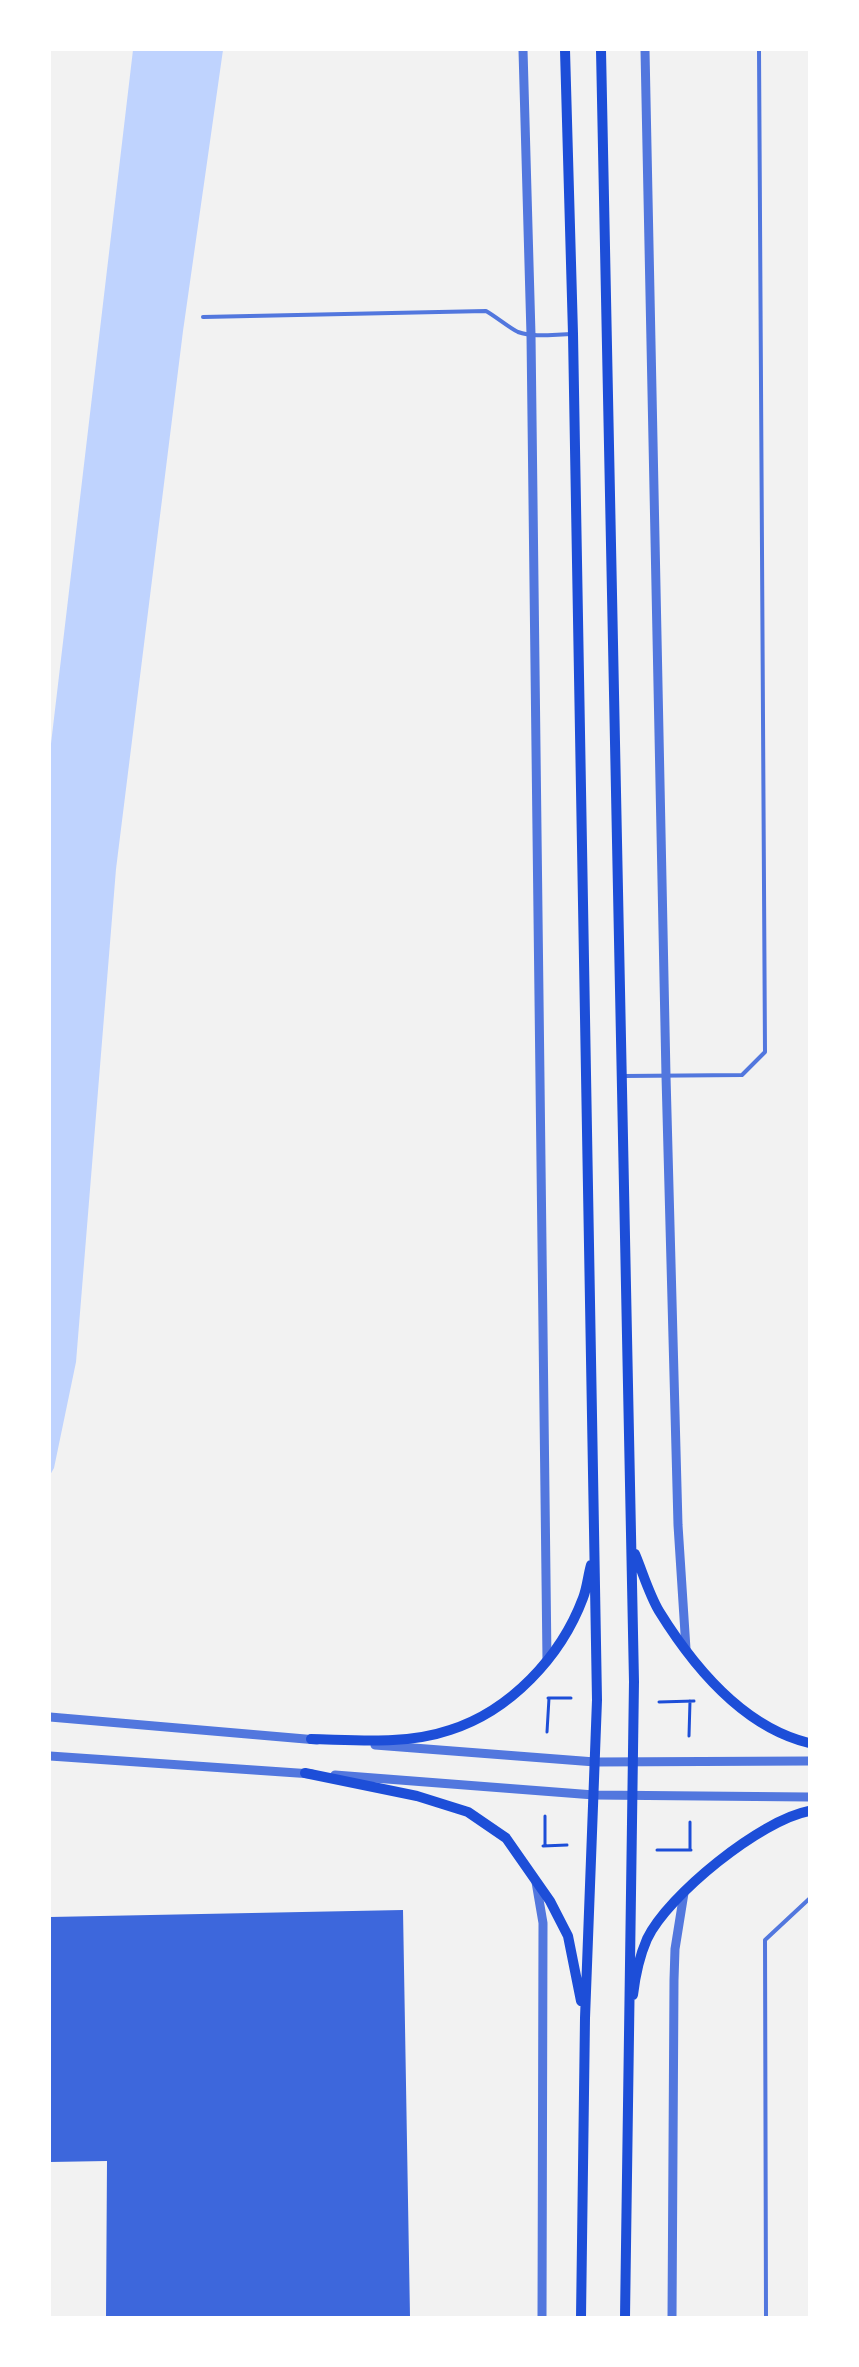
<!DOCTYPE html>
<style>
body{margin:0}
#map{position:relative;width:859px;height:2367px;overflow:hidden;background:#f2f2f2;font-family:"Alegreya Sans",sans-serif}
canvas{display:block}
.frame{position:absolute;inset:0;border:51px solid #fff;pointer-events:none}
</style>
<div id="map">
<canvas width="859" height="2367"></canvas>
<div class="frame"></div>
</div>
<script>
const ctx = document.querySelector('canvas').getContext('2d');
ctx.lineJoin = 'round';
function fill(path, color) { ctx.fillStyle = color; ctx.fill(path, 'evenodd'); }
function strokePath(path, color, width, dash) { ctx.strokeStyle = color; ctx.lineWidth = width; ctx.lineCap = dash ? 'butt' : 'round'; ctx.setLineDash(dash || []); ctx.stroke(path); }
fill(new Path2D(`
 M133 50H223L183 331 116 869 76 1362 54 1468 50 1475V752Z`), '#bfd3fe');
fill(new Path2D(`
 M403 1910 410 2317H106L107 2161 50 2162V1917Z`), '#3d67dc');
strokePath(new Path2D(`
 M548 1698H571
 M659 1702 694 1701
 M547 1732 549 1698
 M689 1736 690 1701
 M545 1816V1846
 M543 1846 567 1845
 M657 1850H691
 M690 1850V1822`), '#1d4ed8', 3);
strokePath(new Path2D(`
 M203 317 486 311C495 316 511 329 518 332 535 338 555 334 573 334
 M624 1076 742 1075 765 1052 759 50
 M766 2317 765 1940 809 1899`), '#5277de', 4);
strokePath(new Path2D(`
 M523 50 531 335 547 1660
 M645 50 666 1076 678 1525 686 1649
 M50 1717 317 1740
 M375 1745 595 1762 809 1761
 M50 1756 312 1774
 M335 1775 594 1795 809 1797
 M536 1882 543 1923 542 2317
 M672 2317 674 1980 675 1949 684 1893`), '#5277de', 9);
strokePath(new Path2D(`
 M565 50 573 334 597 1700 585 2018 581 2317
 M601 50 634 1681 625 2317
 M635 1554C643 1573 649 1594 659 1611 693 1666 743 1727 809 1743
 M311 1739C357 1740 406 1745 450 1730 510 1711 561 1657 583 1598 587 1588 588 1575 591 1565
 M305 1773 417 1796 468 1812 506 1838 550 1901 568 1936 581 2001
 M633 1995C635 1978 640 1955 647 1939 668 1895 761 1820 809 1811`), '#1d4ed8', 10);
</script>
